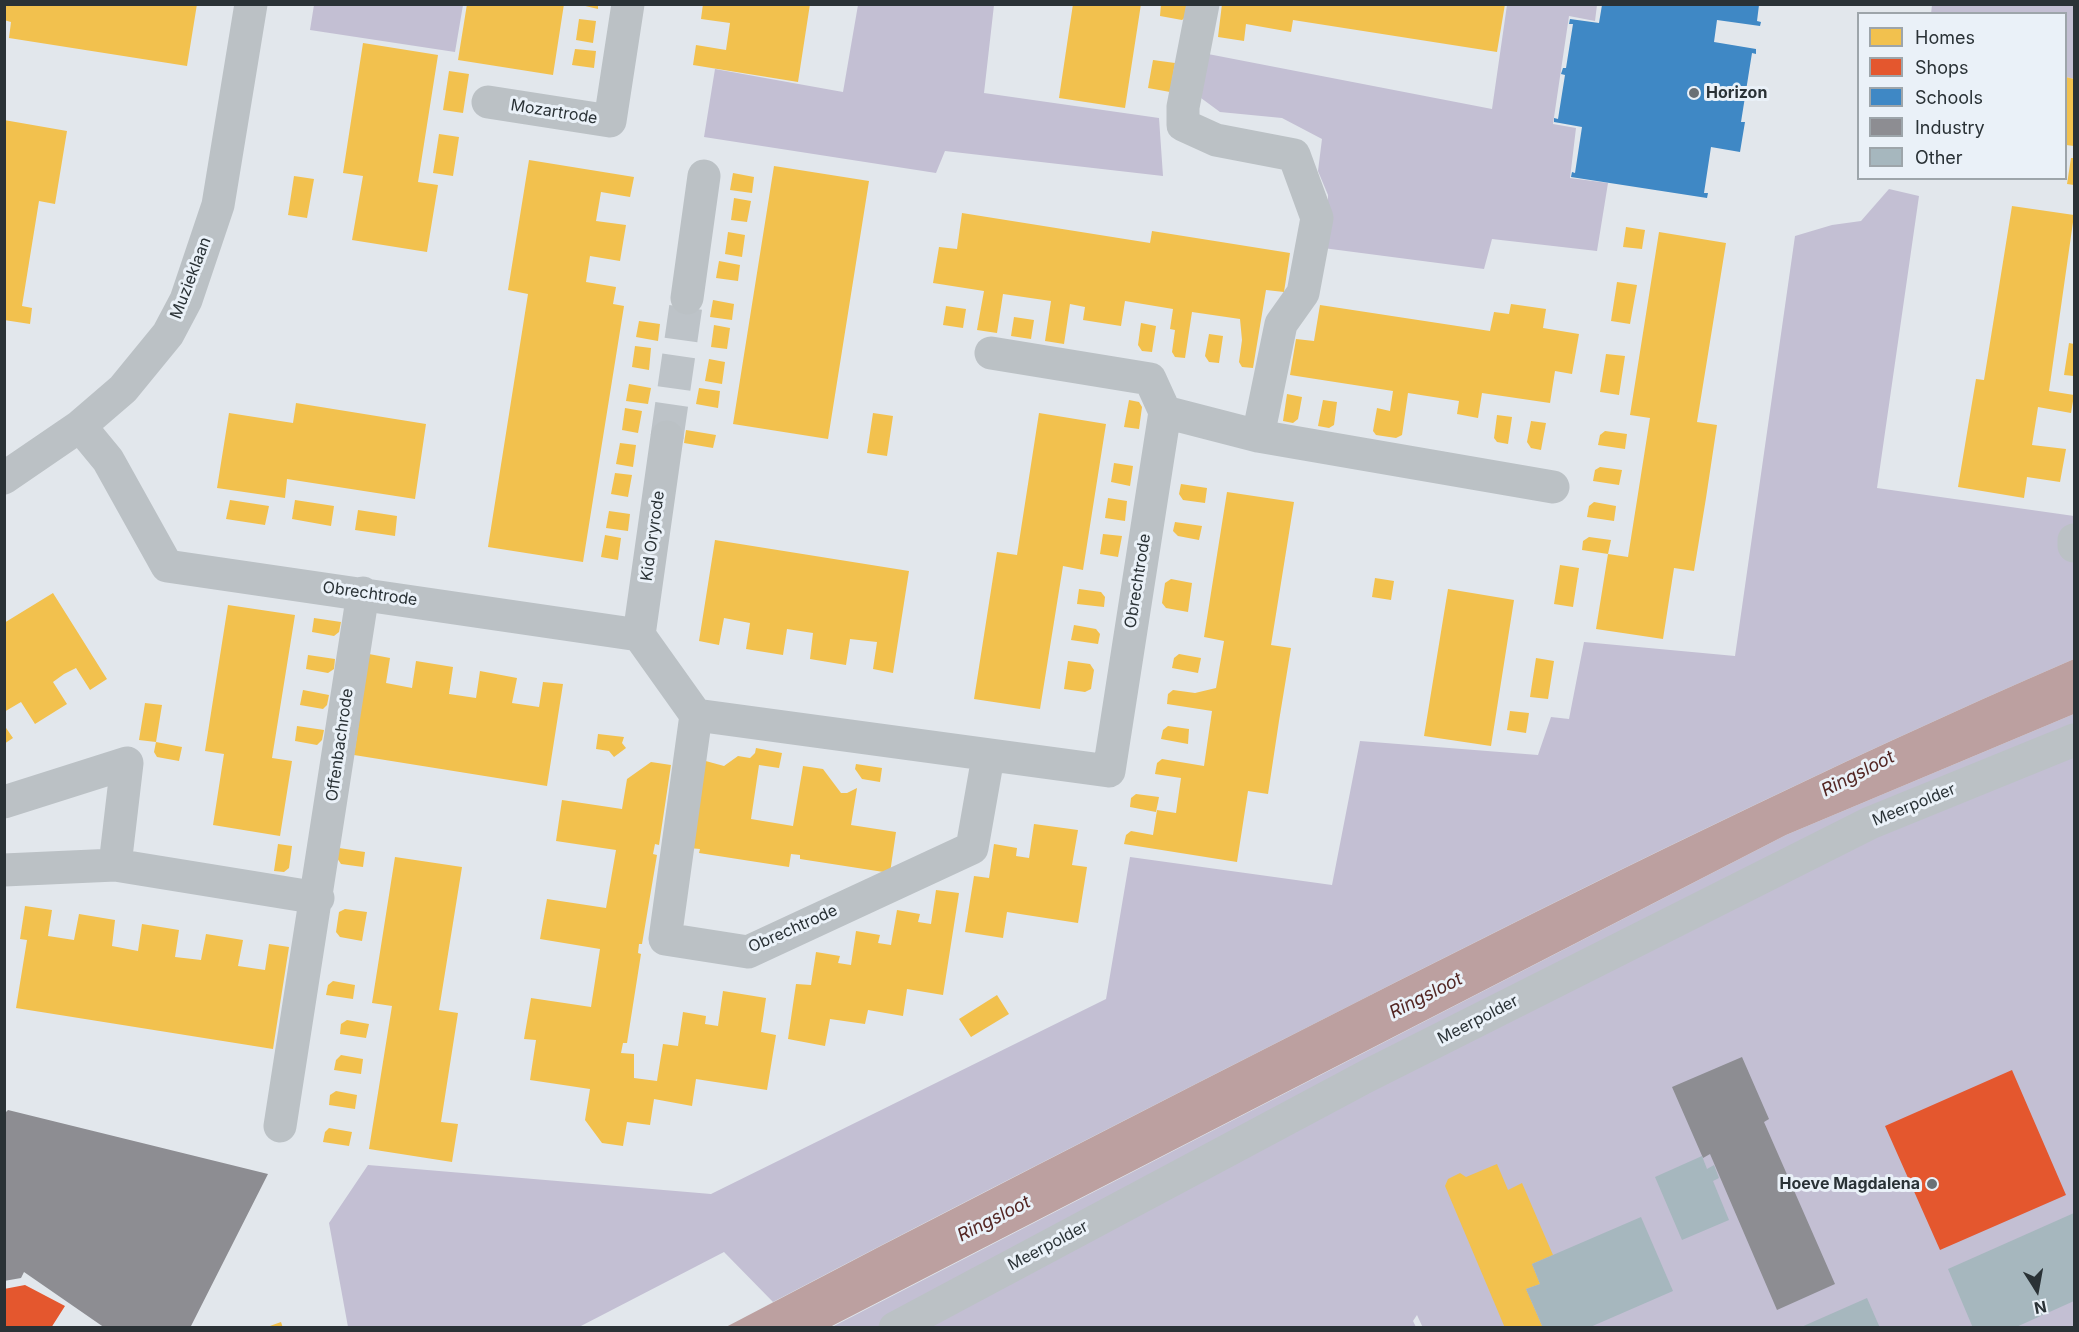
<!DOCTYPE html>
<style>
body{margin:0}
#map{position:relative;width:2079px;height:1332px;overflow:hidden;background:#e2e7ec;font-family:Inter,sans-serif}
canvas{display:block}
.frame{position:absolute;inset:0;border:6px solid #2a3236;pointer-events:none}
.legend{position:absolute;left:1857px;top:12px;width:210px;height:168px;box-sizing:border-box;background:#eaf1f8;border:2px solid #9da5aa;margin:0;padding:8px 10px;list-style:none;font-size:18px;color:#2a3236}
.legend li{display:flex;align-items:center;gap:12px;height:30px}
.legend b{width:30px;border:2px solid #9da5aa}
.north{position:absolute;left:2007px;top:1260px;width:60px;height:60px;-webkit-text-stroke:4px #eaf1f8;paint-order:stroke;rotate:169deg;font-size:16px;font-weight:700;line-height:24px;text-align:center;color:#2a3236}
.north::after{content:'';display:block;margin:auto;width:21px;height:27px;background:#2a3236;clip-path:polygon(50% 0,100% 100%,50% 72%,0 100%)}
</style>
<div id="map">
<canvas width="2079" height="1332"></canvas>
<div class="frame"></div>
<ul class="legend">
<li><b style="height:16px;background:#f2c14e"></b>Homes</li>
<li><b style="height:16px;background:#e4572e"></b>Shops</li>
<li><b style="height:16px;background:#3f88c5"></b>Schools</li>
<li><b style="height:16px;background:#8d8d92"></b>Industry</li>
<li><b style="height:16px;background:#a6b7be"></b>Other</li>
</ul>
<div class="north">N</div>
</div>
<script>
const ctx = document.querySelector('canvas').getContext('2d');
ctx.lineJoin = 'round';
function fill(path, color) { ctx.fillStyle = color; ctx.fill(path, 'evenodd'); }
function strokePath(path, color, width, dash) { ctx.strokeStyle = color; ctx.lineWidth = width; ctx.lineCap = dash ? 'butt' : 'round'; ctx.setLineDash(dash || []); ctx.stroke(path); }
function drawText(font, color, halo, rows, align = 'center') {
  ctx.font = font + ' Inter,sans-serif'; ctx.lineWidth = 6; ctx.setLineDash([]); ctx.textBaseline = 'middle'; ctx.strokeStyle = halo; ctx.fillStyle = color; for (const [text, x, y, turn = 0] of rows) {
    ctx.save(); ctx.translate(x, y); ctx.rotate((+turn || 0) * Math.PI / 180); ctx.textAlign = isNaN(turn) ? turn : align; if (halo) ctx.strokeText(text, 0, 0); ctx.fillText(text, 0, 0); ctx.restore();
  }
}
fill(new Path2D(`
 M314 5H463L455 52 310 30Z
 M858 5H994L984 93 1159 118 1163 176 945 151 936 173 704 137 715 69 843 92Z
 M1507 5H1597L1595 21 1569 16 1553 124 1576 128 1570 178 1608 183 1597 251 1492 239 1484 269 1323 248 1328 226V195L1318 171 1322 139 1282 118 1220 112 1201 98 1208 54 1492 109Z
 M1932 5H2074V79L2066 77V14H1931Z
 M1889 189 1919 196 1877 488 2074 516V659C1829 765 1589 884 1351 1005 1158 1103 965 1201 773 1302L724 1252 579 1327H348L329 1223 368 1165 711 1194 1106 999 1130 857 1332 885 1360 741 1538 755 1551 717 1569 719 1584 642 1735 656 1795 236 1832 225 1861 221Z
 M2074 714V1327L1423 1328 1417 1315 1413 1321 1416 1327 830 1328 1786 835Z`), '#c3bfd3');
fill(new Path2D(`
 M2074 659V714L1786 835 830 1327H726C933 1218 1142 1111 1351 1005 1590 884 1829 765 2074 659Z`), '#bca0a0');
fill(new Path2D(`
 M4 4H197L187 66 9 38 11 22 4 20Z
 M467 4H564L553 75 458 60Z
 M577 4H598V9Z
 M703 4H810L798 82 693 65 696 45 726 50 730 23 701 19Z
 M1073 4H1141L1125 108 1059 98Z
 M1161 4H1189L1187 16 1182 20 1160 16Z
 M1222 4H1505L1497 52 1293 20 1291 32 1246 24 1244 41 1218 37Z
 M579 19 596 21 593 43 576 40Z
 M363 43 438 55 418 182 438 185 427 252 352 240 363 176 343 173Z
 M575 49 596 51 594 68 572 65Z
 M1153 60 1175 63 1170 92 1148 88Z
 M449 71 469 74 463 113 443 110Z
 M2066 77 2074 79V146L2066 145Z
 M4 120 67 131 55 204 39 201 22 306 32 308 30 324 4 320Z
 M439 134 459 137 453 176 433 173Z
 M2071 158H2074V185L2067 184Z
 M529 160 634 177 630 197 601 192 596 221 626 225 620 261 590 256 586 282 616 287 613 304 624 306 583 562 488 547 528 294 508 290Z
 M774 166 869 181 828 439 733 424Z
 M733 173 754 177 752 193 730 190Z
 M294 176 314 179 307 218 288 215Z
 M734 198 751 201 747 222 731 220Z
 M2012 206 2074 215 2049 391 2074 395 2071 413 2038 407 2032 445 2066 449 2060 482 2027 477 2024 498 1958 487 1976 379 1984 380Z
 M962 213 1150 243 1152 231 1290 253 1284 292 1266 290 1253 368 1242 367 1239 362 1242 340 1240 319 1192 312 1185 358 1175 357 1172 352 1175 330 1170 329 1173 309 1125 301 1121 326 1083 320 1085 307 1070 304 1064 344 1045 341 1051 301 1003 294 997 333 977 330 984 291 933 283 939 247 957 249Z
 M1626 227 1645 230 1642 249 1623 247Z
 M728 232 745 235 742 257 725 254Z
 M1659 232 1726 243 1697 422 1717 425 1706 498 1694 571 1674 568 1663 639 1596 629 1608 554 1582 550 1583 541 1589 537 1611 540 1608 554 1628 557 1650 418 1630 415Z
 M719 261 740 265 738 281 716 278Z
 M1617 282 1637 285 1630 324 1611 321Z
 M713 300 734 304 732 320 710 317Z
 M1511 304 1546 309 1543 328 1579 334 1572 374 1555 371 1550 403 1482 393 1478 418 1457 414 1459 401 1408 393 1402 435 1396 438 1376 435 1373 431 1377 408 1390 411 1393 391 1290 375 1296 339 1314 341 1320 305 1490 331 1494 312 1509 314Z
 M946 306 966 309 963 328 943 325Z
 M1014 317 1034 320 1031 339 1011 336Z
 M639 321 660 324 658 341 636 337Z
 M1141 323 1156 326 1152 352 1142 351 1138 345Z
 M714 325 730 328 727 349 711 347Z
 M1209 334 1223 336 1219 363 1209 362 1205 356Z
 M2069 343 2074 344V376L2064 375Z
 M635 346 651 348 649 370 632 367Z
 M1606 354 1625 356 1619 395 1600 392Z
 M709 359 725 362 722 384 705 381Z
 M629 384 651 388 648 404 626 401Z
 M699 388 720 391 718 408 696 404Z
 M1287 394 1302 397 1298 419 1293 423 1283 421Z
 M1129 400 1139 402 1142 407 1139 429 1124 427Z
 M1323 400 1337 402 1334 425 1329 428 1318 426Z
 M296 403 426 424 415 499 287 479 285 498 217 488 229 413 293 423Z
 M625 408 642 411 638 433 622 430Z
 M873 413 893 416 887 456 867 453Z
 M1039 413 1106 424 1083 570 1063 566 1040 709 974 699 997 552 1017 555Z
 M1497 415 1512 417 1508 444 1497 442 1494 438Z
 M1531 421 1546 423 1541 450 1531 448 1527 442Z
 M686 430 716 435 713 448 684 443Z
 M1605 431 1627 434 1625 449 1598 445 1600 435Z
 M620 443 636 445 633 467 616 464Z
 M1114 463 1133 466 1130 486 1111 482Z
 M1600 467 1622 470 1619 485 1593 481 1595 470Z
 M615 473 632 475 628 497 611 494Z
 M1181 484 1207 488 1205 503 1183 500 1179 494Z
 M1227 492 1294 502 1271 645 1291 648 1279 721 1268 794 1248 791 1237 862 1124 844 1126 835 1131 831 1153 835 1157 810 1176 813 1181 778 1155 774 1157 763 1162 759 1204 766 1212 711 1167 704 1168 694 1173 690 1195 693 1216 688 1224 641 1204 637Z
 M1108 498 1127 501 1125 521 1105 518Z
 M230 500 269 506 265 525 226 519Z
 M295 500 334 506 331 526 292 519Z
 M1594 502 1616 506 1614 521 1587 517 1589 506Z
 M358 510 397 516 395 536 355 530Z
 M609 511 630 514 628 531 606 528Z
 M1175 522 1202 526 1199 540 1178 536 1173 531Z
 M1103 534 1122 536 1118 557 1100 554Z
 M605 535 621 538 618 560 601 557Z
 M715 540 909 571 893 673 873 669 877 642 850 639 846 665 810 659 813 633 787 629 783 655 746 649 750 623 724 618 719 645 699 641Z
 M1560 565 1579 568 1573 607 1554 604Z
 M1375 578 1394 581 1391 600 1372 597Z
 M1171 579 1192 583 1188 612 1166 608 1162 603 1165 583Z
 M1079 589 1101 592 1105 597 1104 607 1077 604Z
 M1448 589 1514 600 1491 746 1424 736Z
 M53 593 107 679 90 690 76 668 64 674 53 682 67 704 35 724 21 702 4 712V623Z
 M228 605 295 615 272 758 292 761 280 836 213 825 224 754 205 751Z
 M314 618 341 622 339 632 334 636 312 632Z
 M1074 625 1096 629 1100 634 1098 644 1071 640Z
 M369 654 390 658 386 683 412 688 416 661 453 667 449 694 476 698 480 671 517 678 512 703 539 707 543 682 563 684 547 786 354 755Z
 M1179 654 1201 658 1198 673 1172 668 1174 658Z
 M308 655 335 659 334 669 328 673 306 669Z
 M1536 658 1554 661 1548 699 1530 697Z
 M1068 661 1090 664 1094 670 1091 689 1085 692 1064 689Z
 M303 690 329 695 327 705 323 709 300 705Z
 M145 703 162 705 156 742 139 740Z
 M1510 711 1529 713 1526 733 1507 730Z
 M4 725 13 738 4 744Z
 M297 726 324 730 322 740 317 745 295 741Z
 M1168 726 1189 729 1188 744 1161 739 1163 730Z
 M598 734 624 737 622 743 626 748 614 757 609 751 596 749Z
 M156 742 182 747 179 761 157 757 154 752Z
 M756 748 782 753 779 768 759 765 751 819 793 826 803 766 823 769 841 793H847L857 788 851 825 896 832 890 873 800 859V855L791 854 789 867 699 853 700 849 689 848 702 760 724 766 738 756 750 758 755 753Z
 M651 762 671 765 659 845 655 844 653 854 657 855 642 944H639L638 953 641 954 627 1043H623L621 1053 634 1054V1078L657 1081 663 1044 678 1046 683 1012 706 1016 705 1024 718 1026 723 991 766 998 761 1032 776 1035 767 1090 696 1079 692 1106 654 1099 650 1125 627 1122 623 1146 602 1143 585 1120 590 1089 530 1080 536 1040 524 1039 531 998 591 1007 600 949 540 939 547 899 606 908 616 850 556 841 562 800 622 809 627 779Z
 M856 764 882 768 880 782 862 779 855 769Z
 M1136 794 1159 797 1156 812 1130 807 1131 798Z
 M1034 824 1078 830 1072 865 1087 867 1078 923 1007 912 1003 938 965 932 974 876 989 878 994 844 1017 848 1016 856 1029 858Z
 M278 844 292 846 289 868 284 872 274 871Z
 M339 848 365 852 363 867 341 864 337 858Z
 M395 857 462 867 439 1010 458 1013 441 1122 458 1124 452 1162 369 1149 392 1006 372 1003Z
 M936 890 959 893 943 995 907 989 903 1016 868 1010 865 1024 830 1019 825 1046 788 1039 796 984 811 985 816 952 840 956 838 963 851 965 856 931 880 935 878 943 891 945 897 910 920 914 918 922 931 924Z
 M25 906 52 910 48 936 74 940 79 914 115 920 112 946 138 951 142 924 179 930 175 957 201 960 206 934 243 940 238 966 265 970 269 944 289 947 273 1049 16 1008 27 940 20 939Z
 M345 909 367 912 362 941 340 937 336 932 339 912Z
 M333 981 355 985 353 999 326 995 328 985Z
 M997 995 1009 1014 971 1037 959 1019Z
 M347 1020 369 1024 366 1038 340 1034 341 1024Z
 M341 1055 363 1059 361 1074 334 1070 336 1060Z
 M336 1091 357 1095 355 1109 329 1105 330 1095Z
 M329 1128 352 1132 349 1146 323 1142 325 1132Z
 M1497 1164 1508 1190 1522 1183 1553 1255 1532 1264 1540 1284 1526 1289 1543 1328H1505L1445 1186 1448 1179 1460 1173 1466 1177Z
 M281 1322 283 1328H267V1327Z`), '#f2c14e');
fill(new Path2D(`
 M2012 1070 2066 1195 1940 1250 1885 1126Z
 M25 1285 65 1306 51 1328H4V1289Z`), '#e4572e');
fill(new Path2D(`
 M1602 5H1759L1757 21 1761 22 1760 26 1717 20 1714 42 1756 49V54L1752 53 1741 122H1745L1740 152 1711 147 1704 193H1708L1707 198 1571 177 1572 172 1575 173 1582 127 1554 122V118L1558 119 1565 75 1561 74 1563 68H1566L1573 24H1569L1570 19 1599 23Z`), '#3f88c5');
fill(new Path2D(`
 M1742 1057 1769 1119 1764 1122 1835 1284 1777 1310 1710 1154 1703 1158 1672 1087Z
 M8 1110 268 1174 190 1328H105L24 1272 21 1278 4 1281V1114Z`), '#8d8d92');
fill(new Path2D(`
 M1702 1156 1707 1169 1714 1165 1719 1178 1713 1181 1729 1220 1682 1240 1655 1177Z
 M2074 1213V1301L2014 1328H1973L1948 1269Z
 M1641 1217 1673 1291 1588 1328H1543L1526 1289 1540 1284 1532 1264Z
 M1867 1298 1880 1328H1799Z`), '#a6b7be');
strokePath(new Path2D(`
 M667 437 687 298`), '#bdc3c8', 33, [33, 16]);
strokePath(new Path2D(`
 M1203 4 1183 107V125L1216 140 1294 155 1317 218 1303 293 1281 324 1258 436
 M488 102 610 121 628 4
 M687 298 704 176
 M1165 412 1258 436 1553 487
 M80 426 108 460 167 566 639 635 696 715 1109 771 1165 412 1150 379 991 353
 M4 478 80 426 123 389 168 334 186 300 218 205 251 4
 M2074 546V540
 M639 635 667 437
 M696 715 665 939 748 952 972 848 988 757
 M4 802 127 763 115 865
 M4 870 115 865 318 898
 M280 1126 363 593
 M895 1328 1367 1076 1870 823 2074 740`), '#bbc1c5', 33);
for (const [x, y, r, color] of [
 [1694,93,6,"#6a7176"],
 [1932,1184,6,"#6a7176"]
]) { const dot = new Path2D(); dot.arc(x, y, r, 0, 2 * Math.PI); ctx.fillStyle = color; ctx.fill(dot); strokePath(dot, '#eaf1f8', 2); }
drawText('bold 16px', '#2a3236', '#eaf1f8', [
 ["Horizon",1706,93],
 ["Hoeve Magdalena",1920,1184,"right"]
], 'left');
drawText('16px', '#2a3236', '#eaf1f8', [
 ["Mozartrode",554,112,9],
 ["Muzieklaan",191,278,-69],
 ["Kid Oryrode",653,536,-82],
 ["Obrechtrode",1138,581,-81],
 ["Obrechtrode",370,594,8],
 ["Offenbachrode",340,745,-82],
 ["Meerpolder",1914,805,-22],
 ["Obrechtrode",793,929,-24],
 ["Meerpolder",1478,1020,-27],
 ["Meerpolder",1048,1246,-28]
]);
drawText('italic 18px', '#532623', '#eaf1f8', [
 ["Ringsloot",1858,774,-27],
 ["Ringsloot",1426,996,-27],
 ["Ringsloot",994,1219,-27]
]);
</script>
